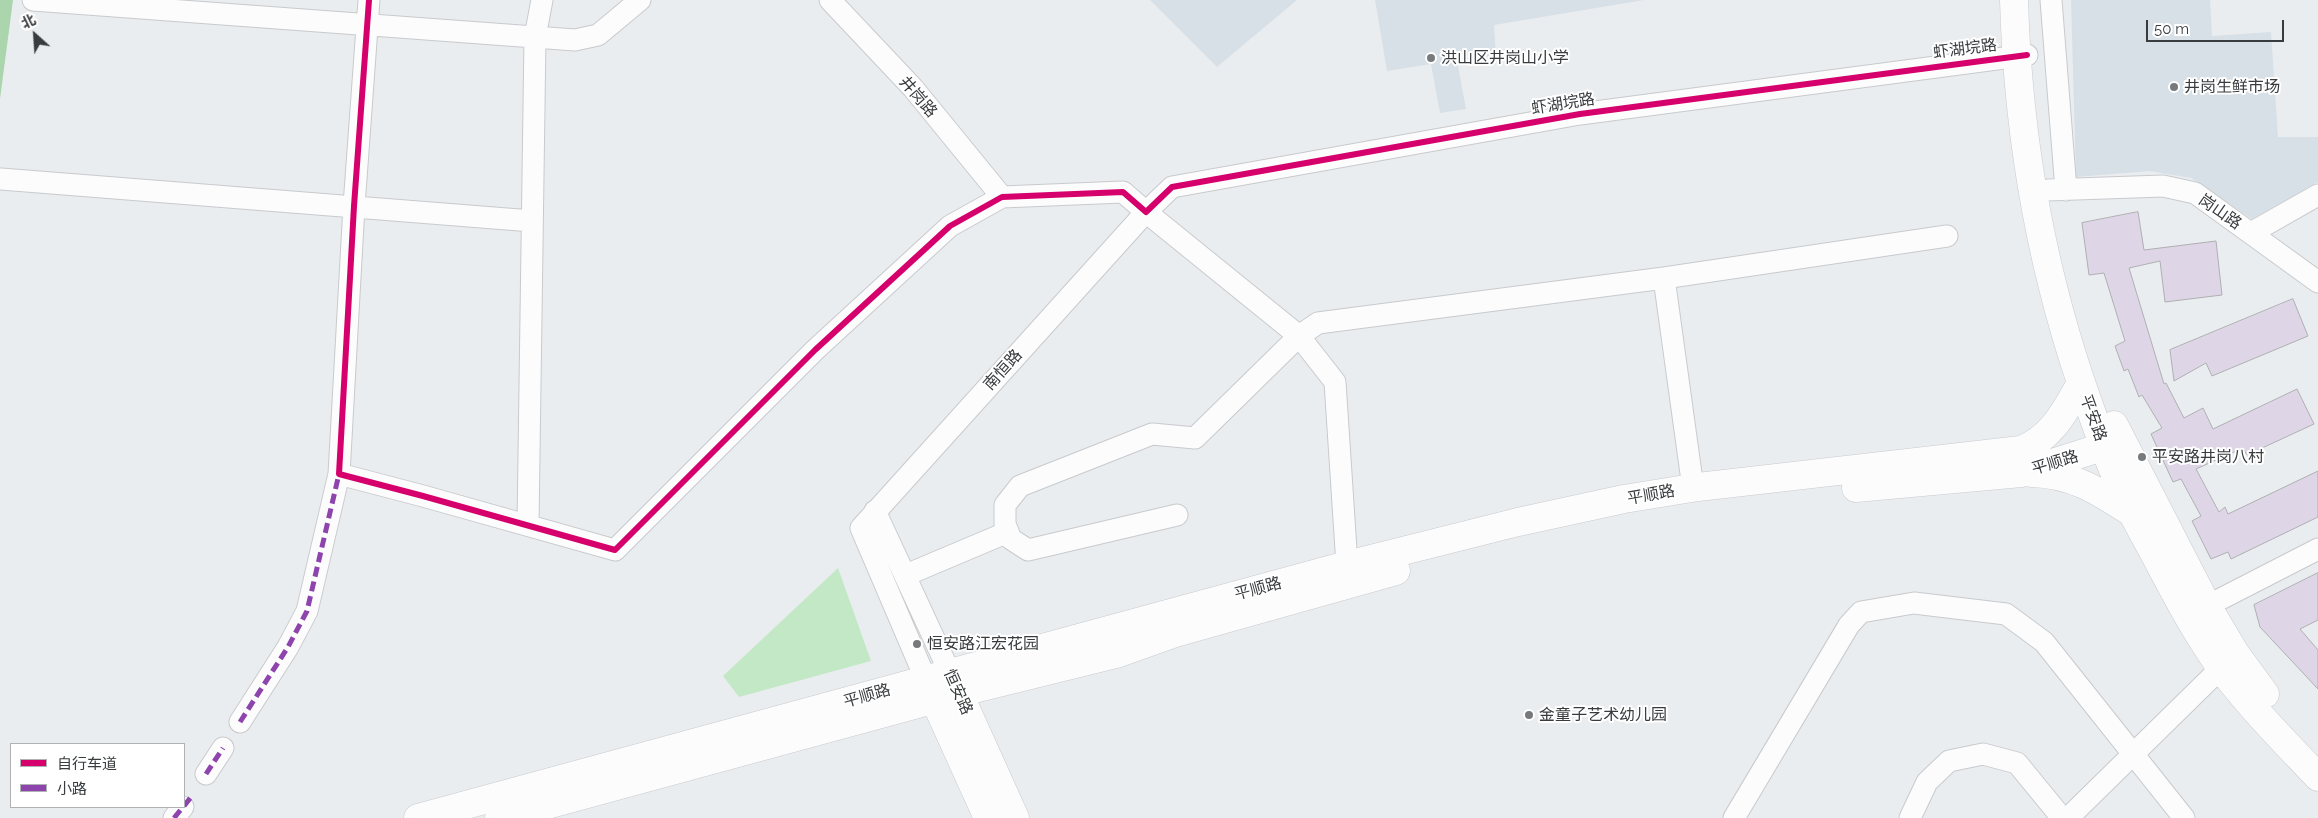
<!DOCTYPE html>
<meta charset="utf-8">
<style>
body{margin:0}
#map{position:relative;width:2318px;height:818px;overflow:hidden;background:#eaedf0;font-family:Raleway,"Noto Sans SC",sans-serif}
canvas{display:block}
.legend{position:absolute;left:10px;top:743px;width:175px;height:65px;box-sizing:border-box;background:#fff;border:1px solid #b0b1b2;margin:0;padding:6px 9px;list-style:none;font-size:15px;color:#393c3e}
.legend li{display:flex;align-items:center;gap:10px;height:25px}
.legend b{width:25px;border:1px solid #b0b1b2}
.north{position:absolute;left:10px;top:10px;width:50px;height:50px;-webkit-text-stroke:4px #fff;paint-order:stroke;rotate:334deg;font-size:14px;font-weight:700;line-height:20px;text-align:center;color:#393c3e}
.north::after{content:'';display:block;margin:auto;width:18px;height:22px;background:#393c3e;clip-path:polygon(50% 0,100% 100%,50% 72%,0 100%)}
.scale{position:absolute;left:2146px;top:20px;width:138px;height:22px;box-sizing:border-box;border:2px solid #393c3e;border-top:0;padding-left:6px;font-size:15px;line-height:18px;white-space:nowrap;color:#393c3e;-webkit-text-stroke:4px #fff;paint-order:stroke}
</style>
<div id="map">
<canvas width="2318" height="818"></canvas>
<ul class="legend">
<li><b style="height:6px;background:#d6006c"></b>自行车道</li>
<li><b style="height:6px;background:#8e44ad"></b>小路</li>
</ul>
<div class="north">北</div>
<div class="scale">50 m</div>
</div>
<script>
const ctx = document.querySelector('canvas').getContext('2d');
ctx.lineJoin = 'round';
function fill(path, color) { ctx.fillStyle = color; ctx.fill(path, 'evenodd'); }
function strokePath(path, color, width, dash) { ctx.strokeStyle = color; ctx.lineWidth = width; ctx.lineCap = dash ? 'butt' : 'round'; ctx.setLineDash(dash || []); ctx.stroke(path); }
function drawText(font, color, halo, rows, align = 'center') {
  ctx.font = font + ' Raleway,"Noto Sans SC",sans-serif'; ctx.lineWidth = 4; ctx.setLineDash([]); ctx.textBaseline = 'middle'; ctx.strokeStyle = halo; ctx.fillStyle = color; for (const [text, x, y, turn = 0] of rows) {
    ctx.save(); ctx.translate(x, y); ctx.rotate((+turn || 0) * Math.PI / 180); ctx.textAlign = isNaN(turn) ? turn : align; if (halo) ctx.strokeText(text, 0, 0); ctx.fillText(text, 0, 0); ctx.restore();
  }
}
fill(new Path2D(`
 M1150 0H1297L1217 67Z
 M1375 0H1644L1494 25 1496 55 1457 61 1466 109 1440 113 1431 64 1387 71Z
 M2071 0H2210L2212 36 2271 32 2278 137H2318V182L2252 219 2191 178 2150 171 2076 177Z`), '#d7e0e6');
fill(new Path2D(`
 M838 568 871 661 739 697 723 676Z`), '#c3e8c5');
fill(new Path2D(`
 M0 0H13L0 99Z`), '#abd5ad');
const building = new Path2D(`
 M2138 212 2144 250 2216 241 2222 295 2165 302 2160 261 2129 268 2164 384 2166 383 2184 418 2203 408 2213 429 2297 389 2314 424 2247 455 2243 448 2196 469 2219 512 2225 507 2228 514 2318 471V517L2231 559 2228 552 2211 559 2192 521 2201 516 2181 479 2173 482 2151 434 2162 428 2142 395 2139 397 2128 369 2124 371 2115 346 2125 341 2104 273 2089 275 2082 223Z
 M2293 299 2308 336 2212 376 2206 363 2174 381 2170 350Z
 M2318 573V620L2300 629 2318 650V689L2260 627 2254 605Z`);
fill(building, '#ded6e7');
strokePath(building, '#aeafb1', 1);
const minor = new Path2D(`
 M33 0 575 40 598 35 640 0
 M369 0 354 206 339 474 423 496 615 550 815 350 950 226 1002 197 1123 192 1146 212 1172 187 1580 114 2027 55
 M830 0 913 88 1002 197
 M2051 0 2066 190
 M1 179 532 221
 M2047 190 2163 186 2195 193 2318 282
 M2251 233 2318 195
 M1664 278 1693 488
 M875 511 950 673
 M1177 515 1028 550 1011 539 1005 524V505L1020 486 1152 434 1195 438 1299 336 1318 323 1664 278 1947 236
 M528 525 535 37 542 0
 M906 575 1008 532
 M2207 606 2318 549
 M926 680 861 528 1146 212 1299 336 1335 382 1347 565
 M240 722 288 647 307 611 339 474
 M206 774 223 748
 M174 818 183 807
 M1734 818 1849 625 1861 612 1914 603 2006 614 2044 642 2184 818
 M1910 818 1927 782 1949 761 1983 754 2017 763 2062 818
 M2068 818 2221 668`);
const major = new Path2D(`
 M2014 0C2018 140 2042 276 2090 408 2101 439 2112 470 2126 500 2135 519 2146 538 2156 557 2176 595 2196 633 2221 668 2250 707 2285 742 2318 777
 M2114 425 2207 606 2235 653 2265 694
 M2032 473C2074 474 2100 492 2134 514
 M1856 488 2021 473 2121 441
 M951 676 1015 818
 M927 683 988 818
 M418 818 1347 565 1518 522 1624 499 1698 487 2021 450C2052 438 2065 411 2081 383
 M499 818 958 693 1116 654 1175 633 1396 571`);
strokePath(minor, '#c8cacc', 23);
strokePath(major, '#c8cacc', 29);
strokePath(minor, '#fcfcfd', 21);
strokePath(major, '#fcfcfd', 28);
strokePath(new Path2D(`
 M240 722 288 647 307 611 339 474
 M206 774 223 748
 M184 806 191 797
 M174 818 183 807`), '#8e44ad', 5, [10, 5]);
strokePath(new Path2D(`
 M369 0 354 206 339 474 423 496 615 550 815 350 950 226 1002 197 1123 192 1146 212 1172 187 1580 114 2027 55`), '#d6006c', 6);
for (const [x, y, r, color] of [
 [1431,58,5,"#777a7c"],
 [2174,87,5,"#777a7c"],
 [2142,457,5,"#777a7c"],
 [917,644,5,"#777a7c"],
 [1529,715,5,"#777a7c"]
]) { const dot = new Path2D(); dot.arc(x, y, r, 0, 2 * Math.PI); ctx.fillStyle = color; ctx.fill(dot); strokePath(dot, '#fff', 2); }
drawText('16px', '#393c3e', '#fff', [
 ["虾湖垸路",1965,49,-7],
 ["井岗路",918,97,49],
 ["虾湖垸路",1563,104,-9],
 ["岗山路",2220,212,35],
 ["南恒路",1003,370,-48],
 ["平安路",2093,418,70],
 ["平顺路",2055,463,-17],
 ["平顺路",1651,495,-10],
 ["平顺路",1258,589,-15],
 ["恒安路",958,692,66],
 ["平顺路",867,696,-16]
]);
drawText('16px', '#393c3e', '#fff', [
 ["洪山区井岗山小学",1441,58],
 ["井岗生鲜市场",2184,87],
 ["平安路井岗八村",2152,457],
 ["恒安路江宏花园",927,644],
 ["金童子艺术幼儿园",1539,715]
], 'left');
</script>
